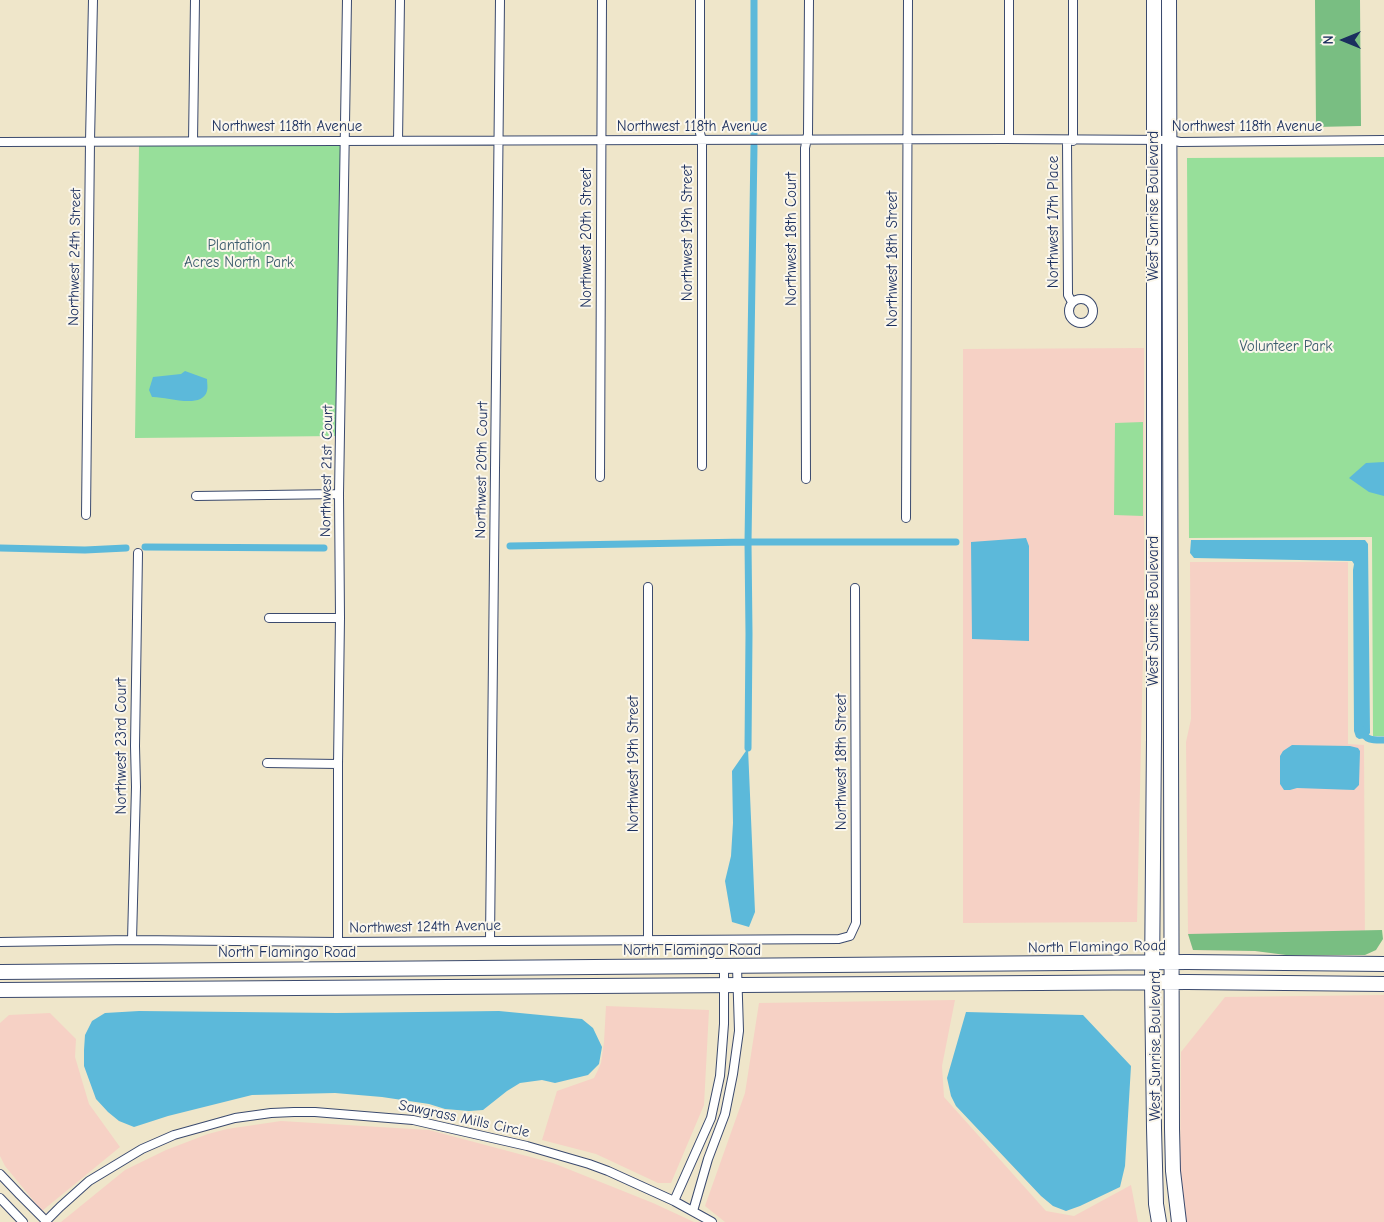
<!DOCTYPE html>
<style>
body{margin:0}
#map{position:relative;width:1384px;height:1222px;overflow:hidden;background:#efe6ca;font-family:"Comic Neue",sans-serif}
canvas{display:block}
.north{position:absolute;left:1319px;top:15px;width:50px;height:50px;-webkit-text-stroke:4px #fbf7ec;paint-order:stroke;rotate:270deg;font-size:14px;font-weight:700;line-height:20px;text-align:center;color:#1b2f5e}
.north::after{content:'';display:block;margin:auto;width:18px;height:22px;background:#1b2f5e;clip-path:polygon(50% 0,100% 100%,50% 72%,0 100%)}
</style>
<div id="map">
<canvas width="1384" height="1222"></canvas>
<div class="north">N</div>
</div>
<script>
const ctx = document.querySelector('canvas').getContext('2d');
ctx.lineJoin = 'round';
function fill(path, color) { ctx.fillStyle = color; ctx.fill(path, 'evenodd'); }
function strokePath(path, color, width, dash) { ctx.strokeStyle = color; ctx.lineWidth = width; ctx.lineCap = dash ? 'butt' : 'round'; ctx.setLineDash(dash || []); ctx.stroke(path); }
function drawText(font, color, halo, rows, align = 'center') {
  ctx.font = font + ' "Comic Neue",sans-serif'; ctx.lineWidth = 4; ctx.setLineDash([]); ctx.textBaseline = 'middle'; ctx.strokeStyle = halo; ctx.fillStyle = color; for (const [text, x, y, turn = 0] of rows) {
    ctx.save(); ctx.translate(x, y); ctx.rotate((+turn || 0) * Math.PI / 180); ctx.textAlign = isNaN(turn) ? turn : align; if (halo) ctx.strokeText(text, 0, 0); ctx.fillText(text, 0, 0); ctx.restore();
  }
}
fill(new Path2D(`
 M1144 348V612L1137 922 963 923V349Z
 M1190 562H1348V744L1364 745 1365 955H1286L1255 951 1193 950 1188 934 1186 742 1191 719Z
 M1384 995V1222H1186L1180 1173 1181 1052 1225 997Z
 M955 1000 942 1066 944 1097 1046 1211 1074 1216 1131 1185 1138 1222H725L705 1206 745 1093 759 1003Z
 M606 1006 709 1010 704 1105 671 1183H658L596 1154 542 1140 557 1091 594 1078 597 1072 601 1063 604 1042Z
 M50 1013 76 1039 75 1057 89 1104 120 1147 42 1211 5 1166 0 1156V1023L9 1015Z
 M281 1121 429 1130 553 1163 653 1203 694 1222H61L125 1170 166 1150 208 1134 227 1129Z`), '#f6d1c5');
fill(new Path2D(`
 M139 146H342L338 436 135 438Z
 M1384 157V736H1373L1372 537 1189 538 1187 158Z
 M1143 422V516L1114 515 1115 423Z`), '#97df9a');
fill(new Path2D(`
 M1315 0H1360L1361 126 1316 127Z
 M1382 930 1383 939 1376 950 1365 955H1286L1255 951 1193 950 1188 934Z`), '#79be82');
fill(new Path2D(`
 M185 371 207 379C207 383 208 387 207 391 202 410 165 396 152 397L149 390 153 377 181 374Z
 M1384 462V496L1369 492 1349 478 1366 463Z
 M1026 538 1029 546V641L972 639 971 542Z
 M1191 540H1365L1368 544 1370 733 1366 738 1359 739 1356 737 1354 731 1353 570 1354 564 1352 561 1194 558 1190 553Z
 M1292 745 1350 746 1358 748 1360 751 1359 785 1354 790 1297 788 1290 790H1284L1280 784V756L1283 751Z
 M748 748 755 912 749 927 732 922 725 881 731 856 733 823 732 771Z
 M139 1011 337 1013 499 1011 582 1019 593 1028 602 1047 599 1064 588 1075 555 1083 542 1080 520 1083 507 1091 483 1110 469 1111 445 1109 429 1104 382 1097 335 1093 252 1095 168 1116 134 1127 119 1121 108 1112 96 1099 84 1066V1050L85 1035 92 1021 105 1013Z
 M966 1012 1083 1015 1131 1066 1125 1166 1120 1187 1080 1206 1066 1211 1053 1206 1041 1196 956 1106 951 1096 947 1078Z`), '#5cb9da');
strokePath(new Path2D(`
 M754 135V0
 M510 546 748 542H956
 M145 547 324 548
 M0 548 85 550 126 548
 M1362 730C1365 741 1374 740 1384 740
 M748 748 749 634 748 542 754 146`), '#5cb9da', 7);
const street = new Path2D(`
 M700 0V133L702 141V466
 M1073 0V141
 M1009 139V0
 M193 141 195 0
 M398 141 400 0
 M1067 141 1068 295 1072 302
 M0 142 1005 139 1170 140 1180 142 1384 140
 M1069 311a12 12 0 1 1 24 0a12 12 0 1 1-24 0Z
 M600 477 602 0
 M806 479 805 148 808 134 809 0
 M196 496 339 494
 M86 515 90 141 93 0
 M906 518 908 0
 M648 587V940
 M269 618H340
 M267 763 338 764
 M132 940 136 787 135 746 138 553
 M490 940 500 0
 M0 942 132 940 338 942 839 939 850 936 856 923 855 588
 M338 942V764L340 618 339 494 347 0
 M0 1174 20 1195 46 1221
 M0 1198 23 1222
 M674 1201 711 1118 720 1076 724 1024V967
 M693 1211 708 1159 725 1114 733 1074 739 1031 737 967
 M45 1222 60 1207 89 1181 142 1149 174 1135 235 1118 271 1113 294 1112H315L413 1120 527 1146 589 1164 608 1171 674 1201 712 1222`);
const highway = new Path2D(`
 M1154 0V737L1152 982 1154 1128 1156 1204 1159 1222
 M1169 0 1172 1129 1173 1171 1179 1222
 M0 972 1187 962 1384 964
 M0 990 1187 982 1384 984`);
strokePath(street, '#3b4a6e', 10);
strokePath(highway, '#3b4a6e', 16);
strokePath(street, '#fff', 8);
strokePath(highway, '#fff', 14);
drawText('15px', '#1b2f5e', '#fbf7ec', [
 ["Northwest 118th Avenue",287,127],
 ["Northwest 118th Avenue",692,127],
 ["Northwest 118th Avenue",1247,127],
 ["West Sunrise Boulevard",1154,206,-90],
 ["Northwest 17th Place",1054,222,-90],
 ["Northwest 19th Street",688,233,-90],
 ["Northwest 20th Street",587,238,-90],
 ["Northwest 18th Court",792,239,-90],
 ["Northwest 24th Street",75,257,-89],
 ["Northwest 18th Street",893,259,-90],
 ["Northwest 20th Court",482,470,-89],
 ["Northwest 21st Court",327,471,-89],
 ["West Sunrise Boulevard",1154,611,-90],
 ["Northwest 23rd Court",122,746,-90],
 ["Northwest 18th Street",842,762,-90],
 ["Northwest 19th Street",634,764,-90],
 ["Northwest 124th Avenue",425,927,-1],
 ["North Flamingo Road",1097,947,-1],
 ["North Flamingo Road",692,951],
 ["North Flamingo Road",287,953],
 ["West Sunrise Boulevard",1156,1046,-90],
 ["Sawgrass Mills Circle",464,1119,12]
]);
drawText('15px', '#3a5b6d', '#fbf7ec', [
 ["Plantation",239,246],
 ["Acres North Park",239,263],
 ["Volunteer Park",1286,347]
]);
</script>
